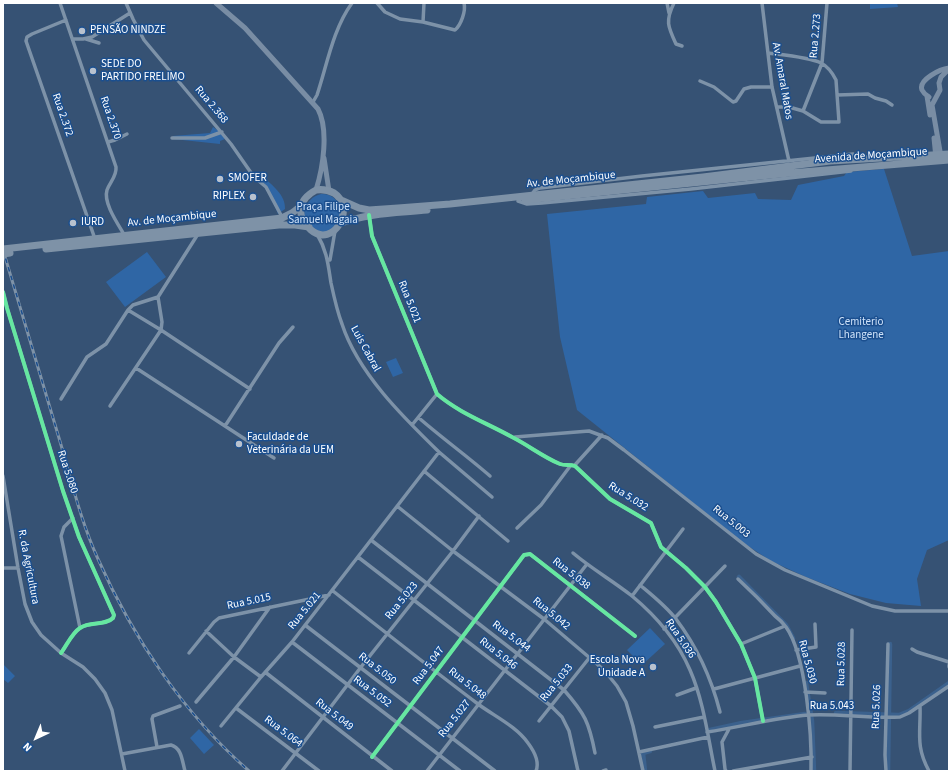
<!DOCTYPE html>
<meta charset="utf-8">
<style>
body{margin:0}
#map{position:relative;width:952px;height:774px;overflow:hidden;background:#365274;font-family:"Source Sans 3",sans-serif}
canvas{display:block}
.frame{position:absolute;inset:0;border:4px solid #fff;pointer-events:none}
.north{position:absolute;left:16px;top:718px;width:40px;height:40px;-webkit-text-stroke:3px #1b4f8f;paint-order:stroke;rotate:224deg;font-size:11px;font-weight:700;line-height:16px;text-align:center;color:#fff}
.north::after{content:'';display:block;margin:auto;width:14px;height:18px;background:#fff;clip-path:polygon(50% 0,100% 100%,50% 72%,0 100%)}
</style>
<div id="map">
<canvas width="952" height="774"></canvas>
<div class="frame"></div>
<div class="north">N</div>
</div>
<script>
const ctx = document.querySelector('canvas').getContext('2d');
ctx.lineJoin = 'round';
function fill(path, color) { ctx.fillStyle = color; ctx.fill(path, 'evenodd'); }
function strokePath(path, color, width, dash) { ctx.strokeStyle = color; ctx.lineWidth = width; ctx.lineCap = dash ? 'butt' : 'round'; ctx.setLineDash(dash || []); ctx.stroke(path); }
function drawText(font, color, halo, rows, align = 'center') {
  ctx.font = font + ' "Source Sans 3",sans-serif'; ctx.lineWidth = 3; ctx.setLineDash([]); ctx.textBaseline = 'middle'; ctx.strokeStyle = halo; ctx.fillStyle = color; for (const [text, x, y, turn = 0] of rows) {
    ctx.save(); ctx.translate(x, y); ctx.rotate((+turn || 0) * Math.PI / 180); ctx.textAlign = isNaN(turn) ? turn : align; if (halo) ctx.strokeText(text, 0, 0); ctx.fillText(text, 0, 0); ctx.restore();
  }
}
fill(new Path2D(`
 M870 3H897L898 7 870 9Z
 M213 127 219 131 225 139 220 141V144L173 139V136L210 133Z
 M884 169 912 256 949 251V540L927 550 917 579 921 606 886 603 850 594 806 577 771 561 742 542 577 410 560 337 547 214 646 204 647 197 703 191 708 198 755 193 758 199 791 200 798 185 844 176 847 172Z
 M262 176C272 185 286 195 285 209L278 214 267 186 257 177Z
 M321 194C334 194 337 201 344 211L331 233 310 231C299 218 304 198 321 194Z
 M147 252 166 277 125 307 106 282Z
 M396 358 403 373 393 377 386 362Z
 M650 628 665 644 642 665 627 650Z
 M3 664 15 676 8 683 3 679Z
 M199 729 214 745 204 754 190 738Z`), '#2f66a5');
strokePath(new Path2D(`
 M739 577 786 625 793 638
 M806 683 812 721 814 771
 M836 713 899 715 909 711 949 683
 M710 730 742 723 805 714
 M645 771 643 753 650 751
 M888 771 890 644`), '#3b618d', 4.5);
strokePath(new Path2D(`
 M60 3 116 167C117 176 110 182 107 190 103 203 118 224 125 236
 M126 3 133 19 144 40 231 144 254 177 266 187 282 217
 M377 3 385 12 400 19 423 22 455 30C461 25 466 11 464 3
 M667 3 669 13
 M674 3C665 21 668 27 676 44L682 46
 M762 3 772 87 789 161
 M66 20 32 34 27 37 26 41 95 239
 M423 22 424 3
 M73 39H83L92 37 130 13
 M86 39 99 43
 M768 53C783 55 808 57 821 63 827 66 833 74 836 80L839 122H821L803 111
 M700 81 714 87 733 102 736 101 744 89 751 87H772
 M837 95 868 94 875 98 886 101 892 105
 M313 102 317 95C327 65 333 29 352 3
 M777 107H789L803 111 822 63 827 3
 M172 138H205L222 132
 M108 142 115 140 127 134
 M532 194 535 190 540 188 642 176 853 154 855 160
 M518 201 527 204 542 203 691 189 851 171
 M369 215 372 236 437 394C459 413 487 423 512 437 528 445 543 457 560 464 565 466 570 464 575 466L610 499 651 523 661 547 686 568 705 587 716 602 741 644 755 678 763 721
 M330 260 335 231
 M3 292 7 308 63 491 79 537 114 615 113 618C105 626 90 621 80 628 72 633 67 645 61 653
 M128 310 161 330 250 389
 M136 368 274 458
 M61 399 87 357 106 344 128 310 133 305 158 297 198 234
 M110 406 161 330 162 322 158 297
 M419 418C442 438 467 456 490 476
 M412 425 437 394
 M225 426 279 343 293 327
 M515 437 589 431 608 438 624 450 756 554 785 570 872 606 895 611H949
 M439 452 492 497
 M574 466 602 435
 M424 471 508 541
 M3 476 18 568 25 604 32 622 41 635 61 653 83 667 95 679 105 693 112 710 125 771
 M397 506 453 551 544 619 604 670 617 686 626 702 633 726 643 771
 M73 518 64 527 61 536 80 628
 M517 528 541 505 571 465
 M371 540 564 690C585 714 589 722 595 753
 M573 553C592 569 613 581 632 596 656 616 678 642 690 670 704 702 708 738 715 771
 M358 557 551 706 562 717 569 731 578 771
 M3 568H18
 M738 579C751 591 763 603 775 616 779 619 783 623 786 627 806 655 812 736 811 771
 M640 585C652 595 666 606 676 619 698 648 711 677 720 712
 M333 591C381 629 429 667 478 704 494 716 516 726 528 743 534 751 540 761 536 771
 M632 596 683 529
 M305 625 495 771
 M664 629 725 566
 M206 631 234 657 261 677
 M292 642 460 771
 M741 644 785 626
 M912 649 917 652 949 662
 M796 650 816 647 815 624
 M189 653 214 622 219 618 329 595
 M949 665V667
 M265 672 392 771
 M714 689 800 666
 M805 692 825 693
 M677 695 696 688
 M196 702 234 657 270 607
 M920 706C921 732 915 745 929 771
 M236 708 319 771
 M539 721 590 657
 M221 726 261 677 292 642 439 452C403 417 358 373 342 324 337 311 334 297 331 283 328 264 327 251 317 234
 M655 727 704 717
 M707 732C741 727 774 718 808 715 838 713 869 719 900 717L909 713 949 686
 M157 747 152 719 153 716 180 706
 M639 752 708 737
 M122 754 171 745C182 748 182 761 185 771
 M372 757 524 555 530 554 635 636
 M282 771 361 667 453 551 479 516
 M427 771 587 564
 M603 771 606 770
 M726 771 725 769 722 742 729 729
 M733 771 812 757
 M850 771 852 630
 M886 771 885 755 888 644`), '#7d92a8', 3.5);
strokePath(new Path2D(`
 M216 3 245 28 318 109C329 130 323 168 316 190
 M927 96 930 115
 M929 97C926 95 924 94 922 90 918 80 940 69 949 68
 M934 138 936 158
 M941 157 932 105 940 90 939 83 941 77 949 69
 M324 158 329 191`), '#798da4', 5);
strokePath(new Path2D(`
 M316 190C322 189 328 190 334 193 357 208 333 249 311 230 296 217 297 200 316 190Z
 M341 200 359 208 369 210 398 208 450 204 703 177 830 161 949 154
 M525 200 790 173 949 160
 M341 223C368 213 398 213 427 210
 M3 249 282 218 292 213 301 206
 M46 249 279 225H295L309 227`), '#7e92a7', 7);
const rail = new Path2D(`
 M3 250C22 312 40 375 59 438 71 478 80 520 98 559 133 638 184 714 249 771`);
strokePath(rail, '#7e92a7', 3);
strokePath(rail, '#1b4f8f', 1.5, [4.5]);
strokePath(new Path2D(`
 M3 254 10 253`), '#7e92a7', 7);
strokePath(new Path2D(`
 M369 215 372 236 437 394C459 413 487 423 512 437 528 445 543 457 560 464 565 466 570 464 575 466L610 499 651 523 661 547 686 568 705 587 716 602 741 644 755 678 763 721
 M3 292 7 308 63 491 79 537 114 615 113 618C105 626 90 621 80 628 72 633 67 645 61 653
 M372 757 524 555 530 554 635 636`), '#66e7a1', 4);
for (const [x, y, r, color] of [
 [82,31,4,"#b9c2ce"],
 [93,71,4,"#b9c2ce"],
 [220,179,4,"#b9c2ce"],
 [253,197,4,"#b9c2ce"],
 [73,223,4,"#b9c2ce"],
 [239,444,4,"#b9c2ce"],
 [653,667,4,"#b9c2ce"]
]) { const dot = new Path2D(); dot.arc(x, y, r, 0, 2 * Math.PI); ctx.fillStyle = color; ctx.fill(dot); strokePath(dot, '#1b4f8f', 1.5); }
drawText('11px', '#fff', '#1b4f8f', [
 ["PENSÃO NINDZE",90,31],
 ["SEDE DO",101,65],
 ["PARTIDO FRELIMO",101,78],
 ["SMOFER",228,179],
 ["RIPLEX",245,197,"right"],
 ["IURD",81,223],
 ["Faculdade de",247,438],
 ["Veterinária da UEM",247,451],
 ["Escola Nova",645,661,"right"],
 ["Unidade A",645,674,"right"]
], 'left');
drawText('11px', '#fff', '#1b4f8f', [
 ["Rua 2.273",816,36,-85],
 ["Av. Amaral Matos",782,81,80],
 ["Rua 2.368",211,105,50],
 ["Rua 2.372",62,115,71],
 ["Rua 2.370",110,118,71],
 ["Avenida de Moçambique",871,156,-4],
 ["Av. de Moçambique",571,180,-6],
 ["Av. de Moçambique",172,219,-6],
 ["Rua 5.021",409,302,68],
 ["Luis Cabral",365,349,61],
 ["Rua 5.080",67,472,72],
 ["Rua 5.032",628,497,32],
 ["Rua 5.003",731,522,39],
 ["R. da Agricultura",28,567,79],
 ["Rua 5.038",571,574,38],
 ["Rua 5.023",402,601,-51],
 ["Rua 5.015",249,602,-12],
 ["Rua 5.021",305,611,-51],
 ["Rua 5.042",551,614,39],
 ["Rua 5.044",511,637,37],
 ["Rua 5.036",680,639,56],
 ["Rua 5.046",498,654,38],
 ["Rua 5.030",807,662,75],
 ["Rua 5.028",842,664,-89],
 ["Rua 5.047",429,666,-53],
 ["Rua 5.050",377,669,38],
 ["Rua 5.033",557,683,-51],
 ["Rua 5.048",467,684,38],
 ["Rua 5.052",372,692,37],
 ["Rua 5.043",832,707],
 ["Rua 5.026",877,707,-88],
 ["Rua 5.049",334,715,38],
 ["Rua 5.027",455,719,-52],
 ["Rua 5.064",283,732,37]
]);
drawText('11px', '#cfe3fa', '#1b4f8f', [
 ["Praça Filipe",323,208],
 ["Samuel Magaia",323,221],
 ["Cemiterio",861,323],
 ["Lhangene",861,336]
]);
</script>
